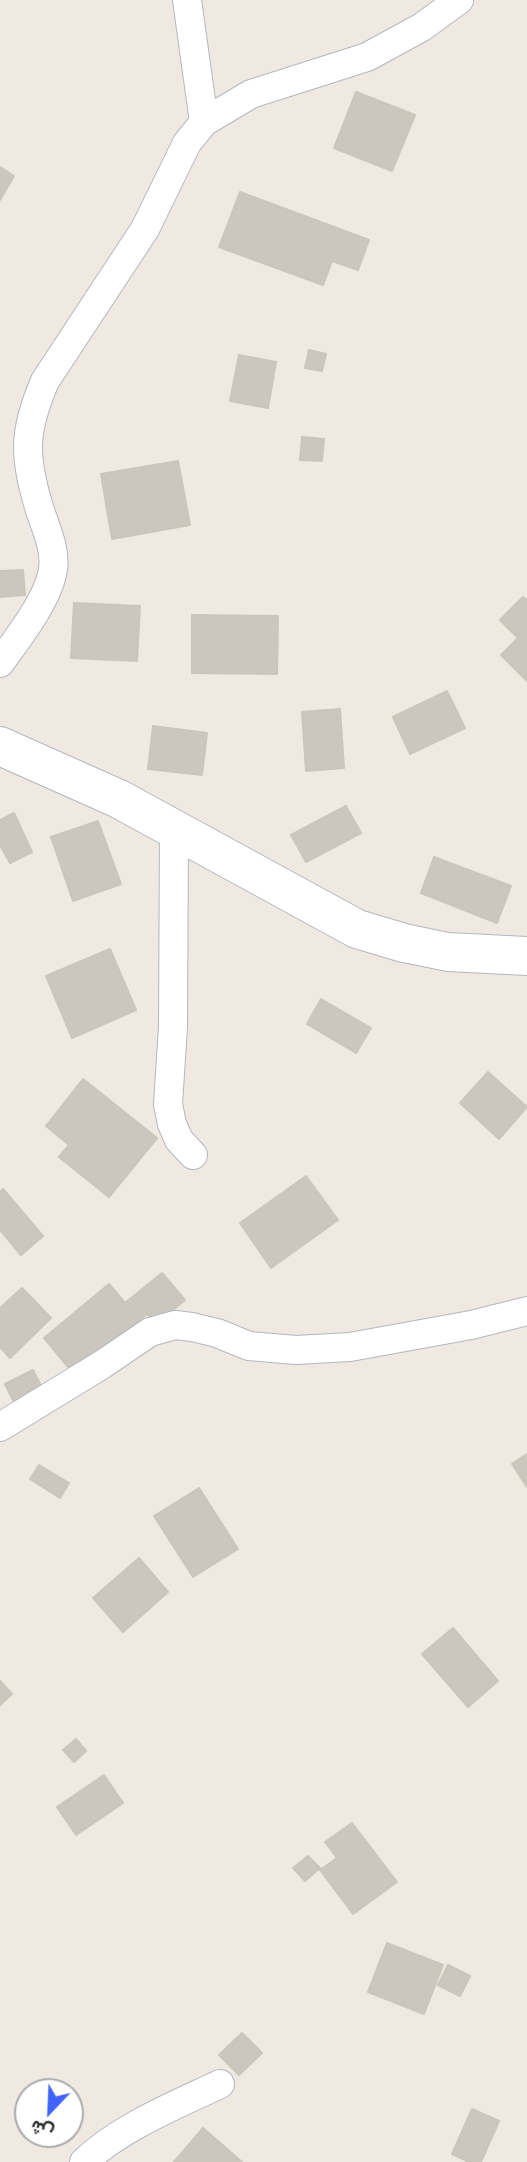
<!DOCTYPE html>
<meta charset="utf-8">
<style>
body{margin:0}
#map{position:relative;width:527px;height:2162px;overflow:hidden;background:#efe9e1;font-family:Commissioner,Vazirmatn,sans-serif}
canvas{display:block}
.north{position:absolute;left:14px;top:2078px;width:70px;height:70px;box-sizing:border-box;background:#fff;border:2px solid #ababab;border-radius:50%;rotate:203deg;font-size:19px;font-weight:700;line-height:28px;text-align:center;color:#2e2e2e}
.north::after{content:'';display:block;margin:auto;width:24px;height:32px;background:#4264fb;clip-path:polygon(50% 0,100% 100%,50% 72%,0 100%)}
</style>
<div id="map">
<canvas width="527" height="2162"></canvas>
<div class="north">ش</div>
</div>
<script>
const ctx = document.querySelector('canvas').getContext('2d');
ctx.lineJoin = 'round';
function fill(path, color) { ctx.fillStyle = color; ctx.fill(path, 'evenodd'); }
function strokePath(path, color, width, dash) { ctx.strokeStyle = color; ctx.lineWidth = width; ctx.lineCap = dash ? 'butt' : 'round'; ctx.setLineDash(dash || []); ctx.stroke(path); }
const building = new Path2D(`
 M356 92 415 115 392 171 334 148Z
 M0 167 14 176 0 200Z
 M240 192 369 240 358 270 332 261 323 285 219 247Z
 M309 350 326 354 322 371 305 368Z
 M239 355 276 362 268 408 230 401Z
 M302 437 324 439 322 461 300 460Z
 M178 461 190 525 112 539 101 474Z
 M23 570 25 595 0 597V571Z
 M523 597 527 600V681L501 655 518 638 500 620Z
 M74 603 140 606 137 661 71 658Z
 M192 615 278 616 277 674 192 673Z
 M447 691 465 728 410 754 393 717Z
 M340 709 344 768 306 771 302 712Z
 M153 726 207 733 202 775 148 769Z
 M346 806 361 833 306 862 291 835Z
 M14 813 32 852 10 863 0 845V820Z
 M98 821 121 884 73 901 51 837Z
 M434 857 511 886 497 923 421 893Z
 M110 949 136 1010 72 1038 46 976Z
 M321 999 371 1028 356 1053 307 1024Z
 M488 1072 527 1107 499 1139 460 1103Z
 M83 1079 157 1138 109 1197 59 1157 69 1145 46 1126Z
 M306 1176 338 1220 271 1268 240 1223Z
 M3 1189 43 1236 21 1255 0 1230V1192Z
 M162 1273 185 1300 156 1324 147 1314 74 1374 44 1338 109 1284 125 1303Z
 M22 1288 51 1318 10 1358 0 1347V1308Z
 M33 1370 44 1392 16 1406 5 1384Z
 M527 1454V1487L512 1464Z
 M39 1465 69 1483 60 1498 30 1479Z
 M199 1488 238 1549 193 1577 154 1516Z
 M139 1558 168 1592 123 1632 93 1598Z
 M453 1628 498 1681 468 1707 422 1654Z
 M0 1681 12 1694 0 1705Z
 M76 1739 86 1751 74 1762 63 1750Z
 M104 1775 123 1803 76 1835 57 1807Z
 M352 1823 397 1882 353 1914 320 1870 337 1858 325 1842Z
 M308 1856 320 1868 305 1881 293 1868Z
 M387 1943 443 1965 424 2014 368 1992Z
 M448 1965 470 1976 460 1996 438 1985Z
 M242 2033 262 2053 239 2075 219 2055Z
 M472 2109 499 2121 481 2162H469L452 2154Z
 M203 2128 242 2162H174Z`);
fill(building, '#cbc7bf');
strokePath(building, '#cbc5ba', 2);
const street = new Path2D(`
 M187 0 204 122
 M0 663C17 639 49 599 53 569 56 548 45 527 39 507 23 455 24 430 45 381L145 229 187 143 204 122 251 94 367 57 422 27 459 0
 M174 830 173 1027 168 1104 172 1124 179 1140 193 1155
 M0 1427 103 1364 150 1332 175 1325 192 1327 217 1333 249 1346 296 1350 350 1347 471 1325 527 1311
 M84 2162C119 2128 176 2105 220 2084`);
const secondary = new Path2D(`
 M0 746 119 799 357 929 404 943 448 952 527 956`);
strokePath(street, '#b4b7c1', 30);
strokePath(secondary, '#b4b7c1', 40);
strokePath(street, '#fff', 28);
strokePath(secondary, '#fff', 38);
</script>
